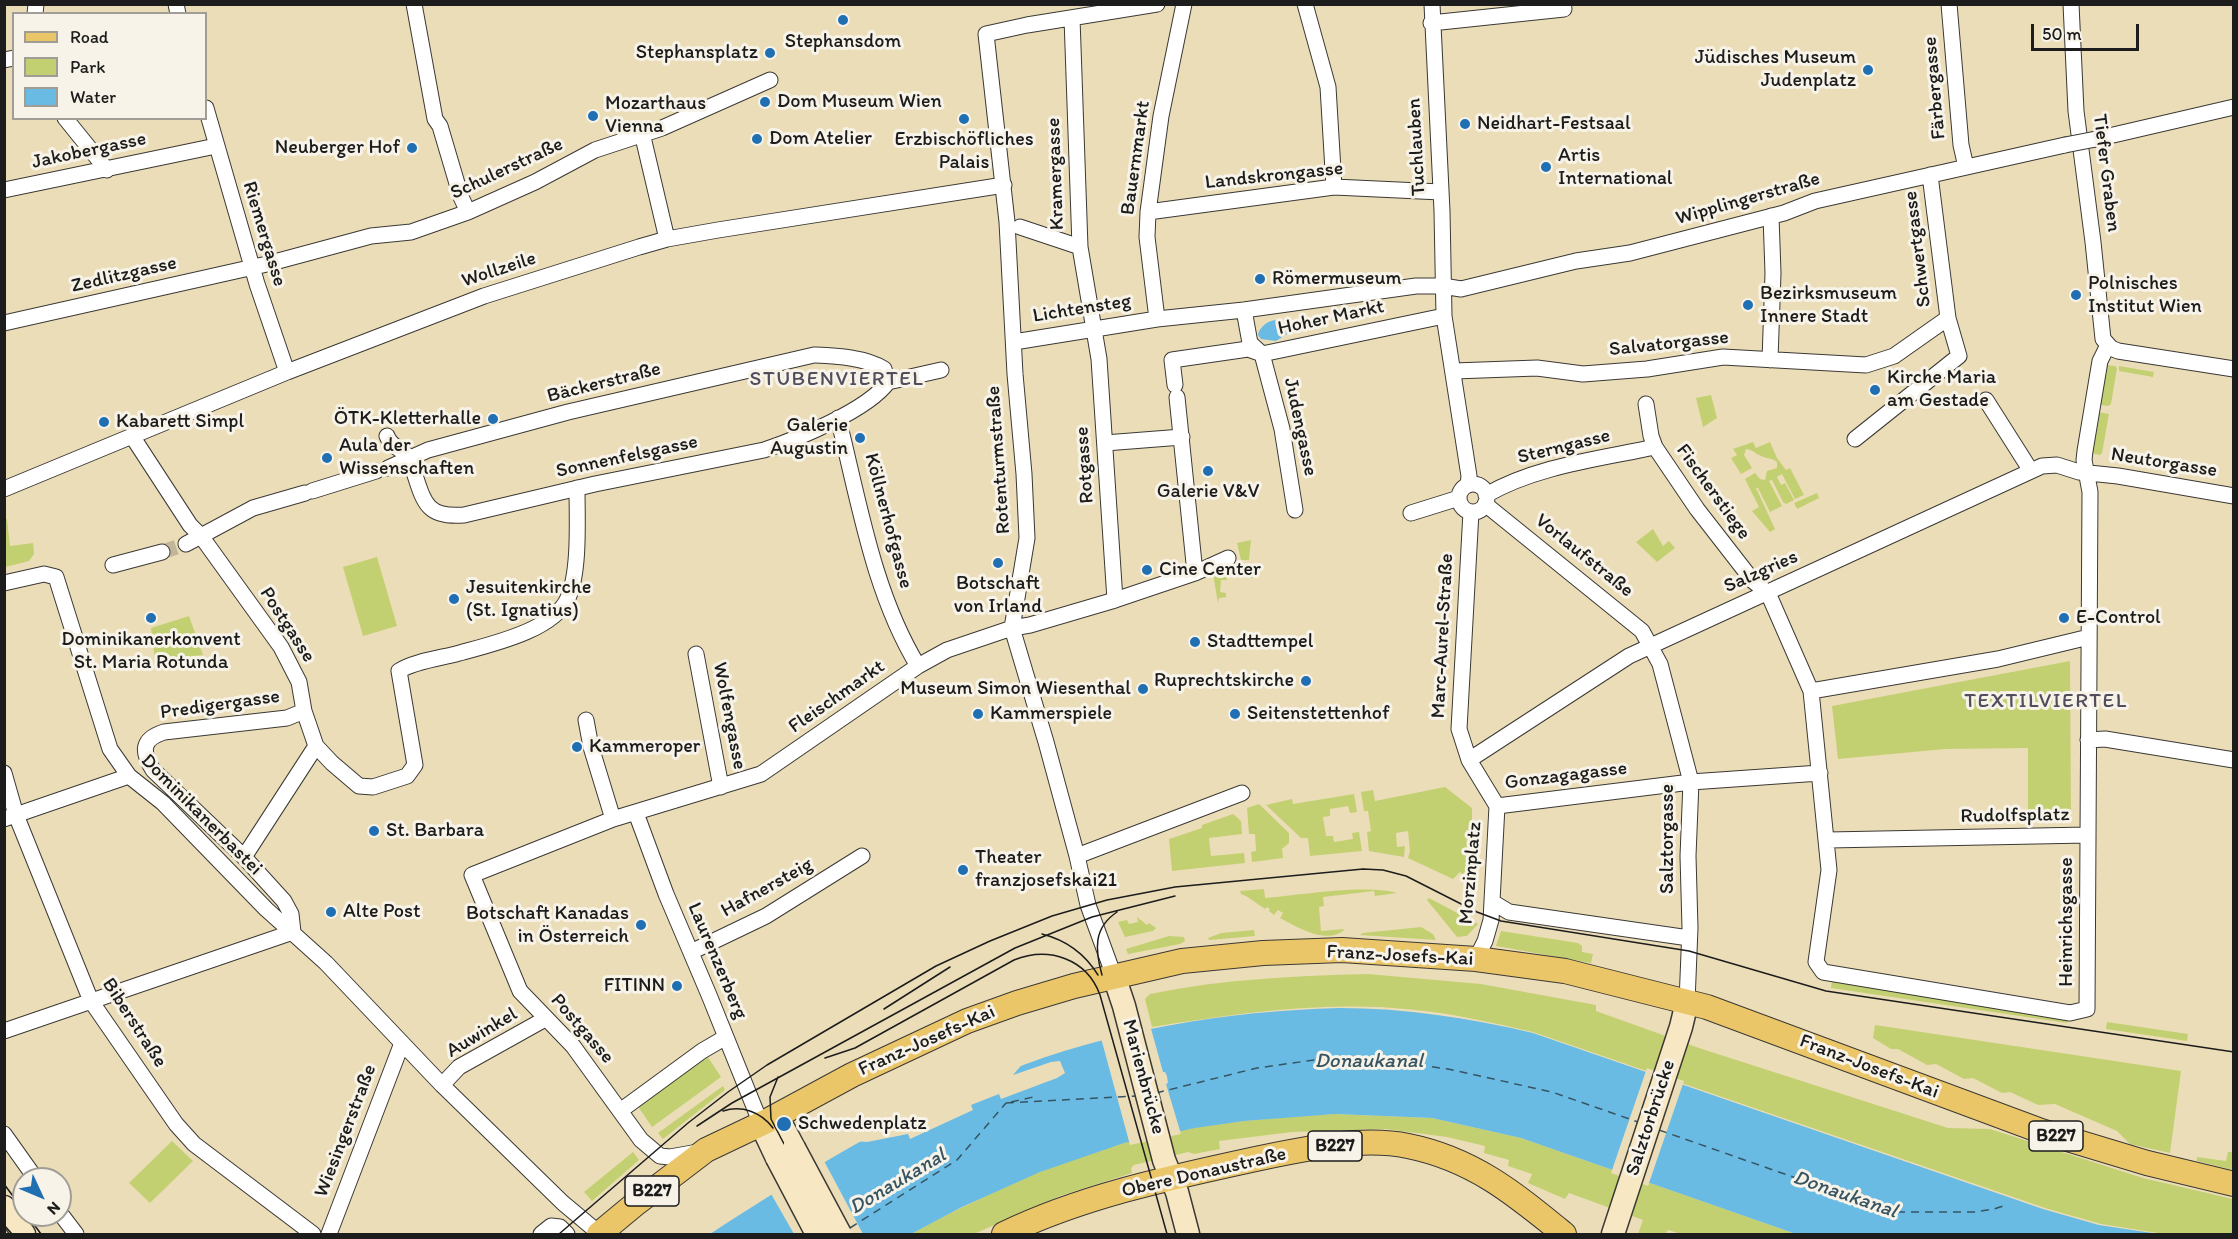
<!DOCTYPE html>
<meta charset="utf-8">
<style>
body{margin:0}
#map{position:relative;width:2238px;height:1239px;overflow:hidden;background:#ecddb9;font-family:Itim,sans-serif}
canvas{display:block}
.frame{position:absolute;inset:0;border:6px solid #1c1c1c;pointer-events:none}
.legend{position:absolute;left:12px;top:12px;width:195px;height:108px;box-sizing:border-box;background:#f7f3e8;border:2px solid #9f9d96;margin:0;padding:8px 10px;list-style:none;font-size:18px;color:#1c1c1c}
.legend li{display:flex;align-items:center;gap:12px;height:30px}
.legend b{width:30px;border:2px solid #9f9d96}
.north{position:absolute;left:12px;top:1167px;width:60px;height:60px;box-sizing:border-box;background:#f7f3e8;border:2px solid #9f9d96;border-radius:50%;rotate:134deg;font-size:16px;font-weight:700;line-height:24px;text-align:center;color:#1c1c1c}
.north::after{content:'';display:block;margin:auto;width:21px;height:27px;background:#1f6fb2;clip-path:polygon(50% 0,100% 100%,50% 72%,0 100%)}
.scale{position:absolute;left:2031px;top:24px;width:108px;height:27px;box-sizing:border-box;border:3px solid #1c1c1c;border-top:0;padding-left:8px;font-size:18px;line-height:21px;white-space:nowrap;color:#1c1c1c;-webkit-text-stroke:4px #f7f3e8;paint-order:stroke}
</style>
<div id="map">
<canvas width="2238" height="1239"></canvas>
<div class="frame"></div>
<ul class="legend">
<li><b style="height:8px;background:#ebc669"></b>Road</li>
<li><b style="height:16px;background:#c3d071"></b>Park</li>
<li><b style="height:16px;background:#69bbe4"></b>Water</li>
</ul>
<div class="north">N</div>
<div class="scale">50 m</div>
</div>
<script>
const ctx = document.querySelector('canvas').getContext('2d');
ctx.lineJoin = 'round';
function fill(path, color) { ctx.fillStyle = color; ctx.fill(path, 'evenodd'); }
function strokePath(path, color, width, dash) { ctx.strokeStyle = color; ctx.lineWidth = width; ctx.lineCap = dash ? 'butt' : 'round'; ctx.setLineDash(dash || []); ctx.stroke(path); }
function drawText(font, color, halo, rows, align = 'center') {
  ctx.font = font + ' Itim,sans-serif'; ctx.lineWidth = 6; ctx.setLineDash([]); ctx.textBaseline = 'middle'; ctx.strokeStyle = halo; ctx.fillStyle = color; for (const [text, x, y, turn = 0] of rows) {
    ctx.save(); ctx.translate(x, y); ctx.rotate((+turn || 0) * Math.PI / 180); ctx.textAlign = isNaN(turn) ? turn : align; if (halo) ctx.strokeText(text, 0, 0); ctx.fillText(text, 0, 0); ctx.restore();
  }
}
fill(new Path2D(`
 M2106 365 2115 366 2117 368 2111 404 2108 406 2101 405 2099 403Z
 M2119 366 2154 372 2153 377 2119 371Z
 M1711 395 1717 418 1703 427 1696 398Z
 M2098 412 2109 414 2102 453 2100 455 2091 453Z
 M1753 442 1756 448 1770 442 1777 458 1786 470 1790 468 1804 495 1795 499 1782 474 1777 477 1781 485 1785 483 1794 500 1786 504 1783 502 1772 480 1769 481 1782 506 1770 512 1758 488H1756L1775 529 1770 532 1752 511 1759 507 1745 479 1755 473 1760 479 1765 480 1767 471 1777 468V462C1771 457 1765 459 1759 455 1753 452 1753 450 1746 449L1744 455 1752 468 1741 474 1731 458 1737 455 1733 449Z
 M1817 493 1819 498 1797 509 1794 503Z
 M4 519H7L10 546 33 543 34 554 29 561 5 567Z
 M1653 529 1663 546 1669 541 1675 548 1657 562 1636 542Z
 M1251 540 1249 560H1241L1237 543Z
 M377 557 397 626 363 636 343 567Z
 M1238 564 1249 565 1250 568 1254 569 1253 578 1227 575V580H1221L1220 592 1226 593V597L1219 598 1218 603 1213 574Z
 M189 616 203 655 155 660 151 628Z
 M2070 661 2071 820 2028 822V748L1945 749 1838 759 1832 706Z
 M1445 787 1472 808V830H1466L1468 871 1462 874 1460 872 1453 879 1408 858 1410 851 1408 831 1396 833 1397 847 1405 846 1404 857 1369 851 1367 832 1371 831 1368 811H1364L1361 792 1373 790 1375 801Z
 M1354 794 1357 812 1350 813 1348 806 1330 809V816L1323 817 1326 836H1333L1334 842 1353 839 1352 833 1359 832 1362 851 1310 856 1308 838H1301L1266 805 1292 799 1293 804Z
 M1259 804 1289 833V843L1282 849 1283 858 1252 862 1251 852 1256 851 1255 834H1249L1247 808Z
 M1233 814 1241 821 1242 834 1209 838 1211 856 1244 853 1245 863 1172 871 1169 839 1202 828V825Z
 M1264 889 1265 898C1301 895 1365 884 1397 893L1375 896 1374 891 1323 897 1324 906 1319 907 1321 931 1345 929C1328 946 1297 927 1280 918L1283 913 1278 910 1274 915 1269 911 1270 909 1267 907 1265 909 1246 896 1241 894 1240 891Z
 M1429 898 1478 924 1467 936 1457 937 1427 900Z
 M1137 917 1147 925 1149 923 1156 928 1153 931 1125 937 1118 922 1127 920 1129 924 1138 922Z
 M1421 927 1433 934 1436 940 1360 935 1363 933Z
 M1254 930 1255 936 1209 940 1208 938 1221 933Z
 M1501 931 1578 943 1582 946V952L1593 954 1591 963 1496 946Z
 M1169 936 1184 937 1185 941 1180 944 1128 954 1126 949Z
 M1368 974 1481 984 1596 1005V1011L1699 1048 1948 1128 1990 1129 2143 1178 2233 1199V1234H2164L2101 1224 2048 1209 1533 1032C1494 1023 1455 1014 1416 1010 1327 1000 1239 1013 1152 1027L1145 999 1150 994C1222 979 1294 976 1368 974Z
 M1832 981 2068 1017 2067 1023 1831 988Z
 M2107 1022 2188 1034 2187 1041 2106 1029Z
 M1875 1025 2181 1071 2170 1153 2130 1144 2117 1131 2055 1104 2038 1105 2010 1092 2002 1093 1973 1078 1964 1079 1936 1064 1927 1065 1898 1049H1891L1873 1038Z
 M708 1057 721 1077 652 1127 637 1105Z
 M723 1086 725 1090 663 1139 658 1133Z
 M1335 1114 1432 1118 1521 1138 1796 1234H1681L1668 1230 1665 1234H1638L1643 1220 1569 1193 1565 1199 1528 1183 1532 1174 1508 1166 1509 1160 1484 1153 1485 1146 1447 1137 1385 1129 1292 1132 1219 1141 1220 1149 1194 1154 1188 1152 1134 1165 1131 1168 1132 1173 1060 1196 974 1234H911C978 1198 1049 1164 1123 1143 1192 1124 1264 1118 1335 1114Z
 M172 1141 193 1161 150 1203 129 1183Z
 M633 1152 639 1160 592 1201 584 1192Z
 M2228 1152H2233V1170L2197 1161V1157L2226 1161Z`), '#c3d071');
fill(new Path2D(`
 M1275 320 1287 326V334L1276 341 1261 339 1258 335C1259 328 1267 321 1275 320Z
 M1339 1008C1406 1008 1469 1018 1533 1033L2043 1209 2099 1225 2159 1234H1796L1521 1138 1432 1118 1335 1114 1244 1121 1195 1128 1124 1143 1040 1172 962 1207 911 1234H710C804 1173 900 1113 1005 1072 1110 1030 1226 1011 1339 1008Z`), '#69bbe4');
fill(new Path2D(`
 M1150 1025 1163 1072H1165L1167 1076 1168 1083 1166 1084 1181 1134 1130 1145 1101 1038Z
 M1025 1061 1013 1075 1051 1062 1060 1061 1065 1073 1057 1078 1001 1099 999 1094 971 1105 973 1110 910 1139 908 1134 867 1142 854 1141 940 1097Z
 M1647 1068 1684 1081 1648 1186 1611 1173Z
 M823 1159 863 1234H794L770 1192Z`), '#ecddb9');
strokePath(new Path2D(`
 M1156 1093 1257 1068 1321 1059 1404 1063 1448 1069 1552 1092 1638 1122
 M1011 1102 1033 1097
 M1006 1103 1137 1096
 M1659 1130 1893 1212H1975L1994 1209 2006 1205
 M850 1228 957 1160 1006 1103`), '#375462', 1.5, [8, 6]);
strokePath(new Path2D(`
 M162 552 186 544`), '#c2b69a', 15, [15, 8]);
const street = new Path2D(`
 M176 4 178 14
 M414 4 435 119 440 126 461 197 468 212
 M1305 4 1328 87 1334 187
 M1432 4 1442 211 1444 316 1469 476 1468 485
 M1949 4 1961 145 1966 167
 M2071 4 2076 111 2093 242 2103 339 2111 348 2118 351 2234 369
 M35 14 36 4
 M1072 18 1080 247 1099 359 1115 600
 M1431 23 1564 9 1563 4
 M4 60 14 58
 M206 108 257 284 287 372
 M65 118 107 170
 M642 133 667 239
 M2096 139 2234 107
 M4 190 216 146
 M1148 212 1334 187 1441 192
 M1020 227 1080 247
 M1244 310 1250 343 1262 354 1282 429 1295 510
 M1157 319 1147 237 1148 212 1161 116 1184 4
 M4 323 267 264 371 236 411 232 468 212 535 182 595 150 662 128 770 80
 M1014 342 1157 319 1244 310 1416 286H1443L1461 289 1576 261 1630 253 1784 213 1815 201 2065 145
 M1770 360 1773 273 1771 216
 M1454 371 1537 368 1583 374 1647 369 1723 357 1866 365 1894 356 1948 318
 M1175 385 1172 360 1248 349 1262 354 1444 316
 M1177 397 1195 573
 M1986 400 2031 471
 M1646 404 1651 436 1655 447 1697 509 1753 581 1768 593 1811 691 1829 870 1816 962 1823 972 2070 1013 2087 1009 2090 492 2084 460 2085 451 2100 361 2108 345
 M838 418C859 501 873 592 918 666
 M132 436 190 525 201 536 281 647 299 682 304 711 316 746 332 763 359 786 373 787 407 776 415 765 399 671C412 662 440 658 456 654 488 645 554 631 568 598 580 571 577 518 577 488
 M387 436C391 448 404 449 410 459 412 462 413 468 414 472 424 503 427 518 464 515L595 484 764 450C797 439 868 410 888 382L941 370
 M1855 439 1959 356 1948 318 1930 175
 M1105 443 1182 437
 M388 468 428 450 568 412 814 355C836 356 864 357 884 369L888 382
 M1459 498a14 14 0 1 1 28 0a14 14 0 1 1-28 0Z
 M4 489 287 372 484 296 639 247 667 239 718 230 1004 185
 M312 491 376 471
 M1486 495C1536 466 1599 459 1655 447
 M1485 504 1642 631 1660 664 1691 782 1688 856 1690 928 1687 1002
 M1471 512 1459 729 1469 760 1497 806 1491 920 1485 941 1476 959
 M1411 513 1459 498
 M186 544 253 508 305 493
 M113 565 162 552
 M4 583 44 574 56 577 110 749 129 776 163 803 266 909 326 963 442 1085 563 1203 600 1234
 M696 654 721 787
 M1811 691 1998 659 2089 637
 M586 720 591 747 613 819
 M2088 740 2105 739 2234 760
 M1469 760 1629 656 2042 466 2057 465 2079 472 2118 476 2234 496
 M4 773 16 815 91 1001 176 1124 194 1144 313 1234
 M1497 806 1691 782 1820 773
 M636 813 666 894 709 995 761 1124
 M4 819 129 776
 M1828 840 2088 835
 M1077 856 1242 793
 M244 857 316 746
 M1494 903 1509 912 1689 938
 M293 932 291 914 284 901 244 857 153 770C141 751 142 739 164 732L287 718 304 711
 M691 952 766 916 862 856
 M1114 976 1088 905 1077 856 1046 742 1012 628 1027 538 1024 474 1015 374 1007 222 986 34 1027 25 1157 4
 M4 1031 293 932
 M442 1085 459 1067 545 1019
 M620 1111 702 1051 726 1037
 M4 1134 36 1179
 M698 1152 670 1157 660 1156 641 1140 573 1046 520 991 472 875 613 819 761 774 918 666 947 650 1012 628 1030 625 1115 600 1195 573 1228 558
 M60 1213 76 1234
 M329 1234 402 1043
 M541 1234 551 1226 560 1227 567 1234`);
const secondary = new Path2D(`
 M1114 976 1124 1006 1164 1160 1177 1192 1188 1234
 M777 1116 794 1148
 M761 1124 777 1158
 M4 1207 24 1234
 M1613 1234 1681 1027 1687 1002`);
const primary = new Path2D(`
 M599 1234 634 1205 706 1150 767 1121 852 1075 967 1021 1017 1003 1074 986 1182 961 1263 953 1342 950 1476 959 1565 971 1707 1007 2041 1131 2147 1163 2234 1184
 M1004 1234C1080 1197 1168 1178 1251 1160 1299 1150 1360 1136 1408 1146 1473 1159 1515 1194 1564 1234`);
strokePath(street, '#3b3934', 17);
strokePath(secondary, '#3b3934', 25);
strokePath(primary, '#3b3934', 26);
strokePath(street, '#fff', 15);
strokePath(secondary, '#f7e8c3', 22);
strokePath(primary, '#ebc669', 24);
strokePath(new Path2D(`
 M1042 934C1066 940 1085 954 1098 975
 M1102 975C1095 950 1093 928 1117 912
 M884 1009 950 967
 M825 1058 855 1048 1014 960C1049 946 1087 959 1100 995L1167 1234
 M778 1077 770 1097 771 1119 831 1234
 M723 1111C742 1105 761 1112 773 1128
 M697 1126 732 1103 1015 948 1092 917 1175 896
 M4 1184 24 1211
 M27 1215 41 1234
 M4 1225 12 1234
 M559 1234 688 1123 728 1092 767 1065 936 966 990 941 1052 916 1107 900 1175 887 1363 869 1383 870 1406 876 1477 912 1501 921 1689 951 1826 991 2234 1052`), '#1c1c1c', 1.5);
const streetBridge = new Path2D(`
 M2065 145 2096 139`);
const secondaryBridge = new Path2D(`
 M794 1148 840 1234
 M777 1158 817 1234`);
strokePath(streetBridge, '#3b3934', 17, []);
strokePath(secondaryBridge, '#3b3934', 25, []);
strokePath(streetBridge, '#fff', 15);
strokePath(secondaryBridge, '#f7e8c3', 22);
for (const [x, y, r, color] of [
 [843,20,6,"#1f6fb2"],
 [770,53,6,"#1f6fb2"],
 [1868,70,6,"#1f6fb2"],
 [765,102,6,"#1f6fb2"],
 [593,116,6,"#1f6fb2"],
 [964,119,6,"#1f6fb2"],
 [1465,124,6,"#1f6fb2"],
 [757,139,6,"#1f6fb2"],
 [412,148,6,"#1f6fb2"],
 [1546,167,6,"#1f6fb2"],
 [1260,279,6,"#1f6fb2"],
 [2076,295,6,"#1f6fb2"],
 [1748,305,6,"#1f6fb2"],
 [1875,390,6,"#1f6fb2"],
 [493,419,6,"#1f6fb2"],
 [104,422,6,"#1f6fb2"],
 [860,438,6,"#1f6fb2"],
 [327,458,6,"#1f6fb2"],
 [1208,471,6,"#1f6fb2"],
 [998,563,6,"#1f6fb2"],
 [1147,570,6,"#1f6fb2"],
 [454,599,6,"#1f6fb2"],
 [151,618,6,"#1f6fb2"],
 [2064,618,6,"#1f6fb2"],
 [1195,642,6,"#1f6fb2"],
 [1306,681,6,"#1f6fb2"],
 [1143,689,6,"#1f6fb2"],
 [978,714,6,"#1f6fb2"],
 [1235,714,6,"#1f6fb2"],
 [577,747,6,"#1f6fb2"],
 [374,831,6,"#1f6fb2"],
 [963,870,6,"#1f6fb2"],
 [331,912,6,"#1f6fb2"],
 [641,925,6,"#1f6fb2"],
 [677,986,6,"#1f6fb2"],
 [784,1124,8,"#1f6fb2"]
]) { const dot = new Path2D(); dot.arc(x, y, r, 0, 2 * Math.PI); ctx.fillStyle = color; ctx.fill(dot); strokePath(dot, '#f7f3e8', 2); }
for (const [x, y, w] of [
 [2056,1136,54],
 [1335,1146,54],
 [652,1191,54]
]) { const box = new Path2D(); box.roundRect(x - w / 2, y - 15, w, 30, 4.5); ctx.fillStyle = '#f7f3e8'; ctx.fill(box); strokePath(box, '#1c1c1c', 1.5); }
drawText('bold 18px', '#1c1c1c', null, [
 ["B227",2056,1136],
 ["B227",1335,1146],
 ["B227",652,1191]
]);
drawText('20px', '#1c1c1c', '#f7f3e8', [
 ["Stephansdom",843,42,"center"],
 ["Stephansplatz",758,53,"right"],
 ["Jüdisches Museum",1856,58,"right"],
 ["Judenplatz",1856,81,"right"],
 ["Dom Museum Wien",777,102],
 ["Mozarthaus",605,104],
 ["Vienna",605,127],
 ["Neidhart-Festsaal",1477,124],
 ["Dom Atelier",769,139],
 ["Erzbischöfliches",964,140,"center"],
 ["Palais",964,163,"center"],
 ["Neuberger Hof",400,148,"right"],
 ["Artis",1558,156],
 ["International",1558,179],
 ["Römermuseum",1272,279],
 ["Polnisches",2088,284],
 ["Institut Wien",2088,307],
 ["Bezirksmuseum",1760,294],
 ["Innere Stadt",1760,317],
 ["Kirche Maria",1887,378],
 ["am Gestade",1887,401],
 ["ÖTK-Kletterhalle",481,419,"right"],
 ["Kabarett Simpl",116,422],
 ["Galerie",848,426,"right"],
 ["Augustin",848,449,"right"],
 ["Aula der",339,446],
 ["Wissenschaften",339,469],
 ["Galerie V&V",1208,492,"center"],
 ["Cine Center",1159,570],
 ["Botschaft",998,584,"center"],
 ["von Irland",998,607,"center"],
 ["Jesuitenkirche",466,588],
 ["(St. Ignatius)",466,611],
 ["E-Control",2076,618],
 ["Dominikanerkonvent",151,640,"center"],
 ["St. Maria Rotunda",151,663,"center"],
 ["Stadttempel",1207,642],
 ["Ruprechtskirche",1294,681,"right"],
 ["Museum Simon Wiesenthal",1131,689,"right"],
 ["Kammerspiele",990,714],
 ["Seitenstettenhof",1247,714],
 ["Kammeroper",589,747],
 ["St. Barbara",386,831],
 ["Theater",975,858],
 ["franzjosefskai21",975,881],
 ["Alte Post",343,912],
 ["Botschaft Kanadas",629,914,"right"],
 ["in Österreich",629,937,"right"],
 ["FITINN",665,986,"right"],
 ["Schwedenplatz",798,1124]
], 'left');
drawText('20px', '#1c1c1c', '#f7f3e8', [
 ["Färbergasse",1935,88,-95],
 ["Tuchlauben",1417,147,-93],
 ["Jakobergasse",89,151,-12],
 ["Bauernmarkt",1136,158,-82],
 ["Schulerstraße",507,169,-25],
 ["Tiefer Graben",2106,173,83],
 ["Kramergasse",1056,174,-92],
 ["Landskrongasse",1274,176,-6],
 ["Wipplingerstraße",1748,199,-16],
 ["Riemergasse",264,234,73],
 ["Schwertgasse",1918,249,-97],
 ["Wollzeile",499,270,-18],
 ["Zedlitzgasse",124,275,-13],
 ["Lichtensteg",1082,309,-9],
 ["Hoher Markt",1331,318,-12],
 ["Salvatorgasse",1669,344,-6],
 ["Bäckerstraße",604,383,-14],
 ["Judengasse",1300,427,78],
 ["Sterngasse",1564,447,-14],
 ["Sonnenfelsgasse",627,457,-12],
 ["Rotenturmstraße",999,460,-94],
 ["Neutorgasse",2164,463,9],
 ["Rotgasse",1085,465,-94],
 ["Fischerstiege",1713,492,54],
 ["Köllnerhofgasse",888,521,75],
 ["Vorlaufstraße",1584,556,39],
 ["Salzgries",1761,572,-24],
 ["Postgasse",287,625,57],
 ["Marc-Aurel-Straße",1443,636,-87],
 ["Fleischmarkt",837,697,-35],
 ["Predigergasse",220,705,-8],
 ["Wolfengasse",729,716,79],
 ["Gonzagagasse",1566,776,-7],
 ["Dominikanerbastei",201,815,45],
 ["Rudolfsplatz",2015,816,-1],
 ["Salztorgasse",1668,839,-90],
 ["Morzinplatz",1471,873,-85],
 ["Hafnersteig",767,888,-29],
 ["Heinrichsgasse",2067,922,-90],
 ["Franz-Josefs-Kai",1400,956,3],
 ["Laurenzerberg",717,961,67],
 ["Biberstraße",134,1023,57],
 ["Postgasse",582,1029,49],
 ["Auwinkel",482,1033,-31],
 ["Franz-Josefs-Kai",927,1041,-24],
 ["Franz-Josefs-Kai",1869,1067,21],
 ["Marienbrücke",1143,1077,75],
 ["Salztorbrücke",1651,1118,-72],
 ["Wiesingerstraße",346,1131,-69],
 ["Obere Donaustraße",1204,1173,-13]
]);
ctx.letterSpacing = '1.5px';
drawText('21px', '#514d5c', '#f7f3e8', [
 ["STUBENVIERTEL",837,380],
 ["TEXTILVIERTEL",2046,702]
]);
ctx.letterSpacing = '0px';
drawText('italic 21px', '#375462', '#f7f3e8', [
 ["Donaukanal",1369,1062],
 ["Donaukanal",898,1182,-31],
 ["Donaukanal",1845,1195,19]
]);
</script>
